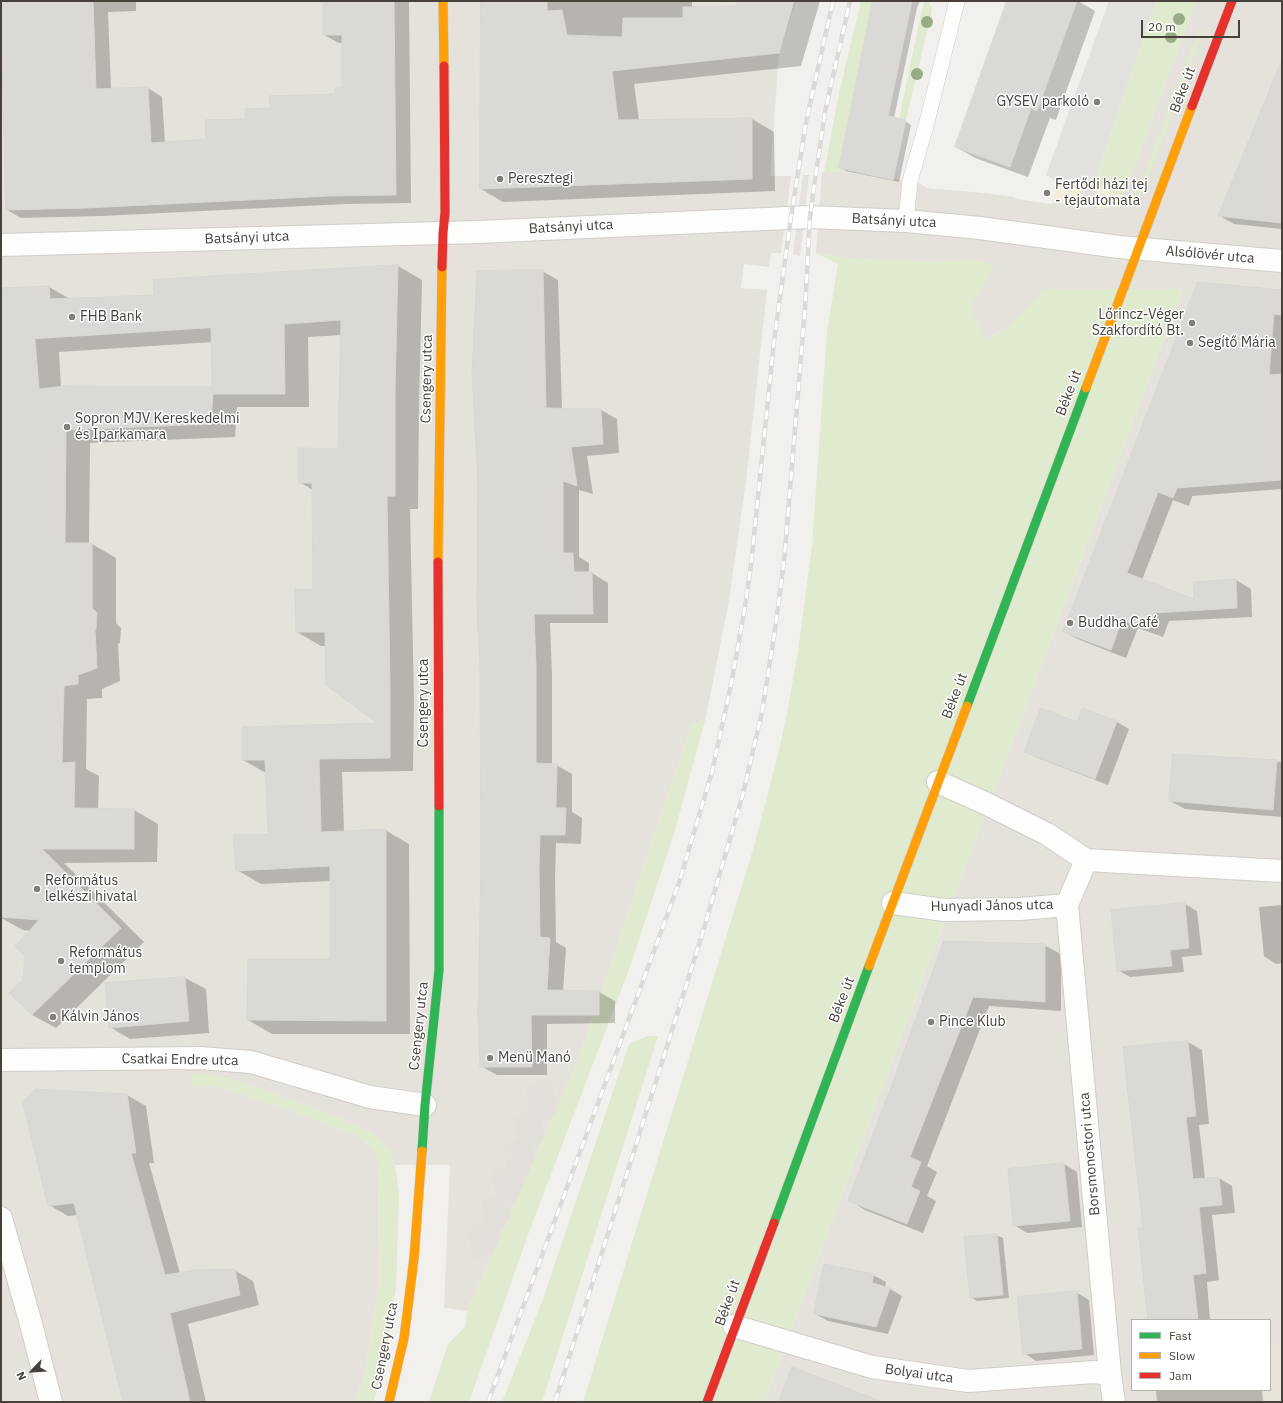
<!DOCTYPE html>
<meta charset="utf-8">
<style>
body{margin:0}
#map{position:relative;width:1283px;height:1403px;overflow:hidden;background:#f2f0ec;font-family:"IBM Plex Sans",sans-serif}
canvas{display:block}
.frame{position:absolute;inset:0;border:2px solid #474139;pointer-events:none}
.legend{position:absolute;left:1131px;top:1319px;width:140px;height:72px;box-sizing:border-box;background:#fff;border:1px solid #b5b3b0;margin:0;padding:5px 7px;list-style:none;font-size:12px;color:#474139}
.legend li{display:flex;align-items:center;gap:8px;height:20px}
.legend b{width:20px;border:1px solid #b5b3b0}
.north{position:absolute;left:12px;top:1351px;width:40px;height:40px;-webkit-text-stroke:3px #fff;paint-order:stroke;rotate:245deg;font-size:11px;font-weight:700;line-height:16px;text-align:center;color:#474139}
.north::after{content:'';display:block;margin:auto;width:14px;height:18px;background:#474139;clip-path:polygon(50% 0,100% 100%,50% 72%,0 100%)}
.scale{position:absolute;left:1141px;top:20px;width:99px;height:18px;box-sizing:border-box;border:2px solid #474139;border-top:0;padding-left:5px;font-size:12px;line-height:14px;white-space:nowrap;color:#474139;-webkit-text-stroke:3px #fff;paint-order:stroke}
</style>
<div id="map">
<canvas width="1283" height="1403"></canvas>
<div class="frame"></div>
<ul class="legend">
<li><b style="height:5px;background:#30b455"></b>Fast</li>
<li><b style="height:5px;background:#ff9f0a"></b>Slow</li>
<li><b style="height:5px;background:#e5322d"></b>Jam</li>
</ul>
<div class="north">N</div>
<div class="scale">20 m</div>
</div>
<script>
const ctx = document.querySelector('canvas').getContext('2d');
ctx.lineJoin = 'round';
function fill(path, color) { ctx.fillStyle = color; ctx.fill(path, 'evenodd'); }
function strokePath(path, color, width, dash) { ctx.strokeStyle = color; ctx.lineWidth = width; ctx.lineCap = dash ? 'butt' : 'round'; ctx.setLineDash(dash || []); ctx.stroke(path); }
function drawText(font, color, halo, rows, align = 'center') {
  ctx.font = font + ' "IBM Plex Sans",sans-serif'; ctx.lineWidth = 3; ctx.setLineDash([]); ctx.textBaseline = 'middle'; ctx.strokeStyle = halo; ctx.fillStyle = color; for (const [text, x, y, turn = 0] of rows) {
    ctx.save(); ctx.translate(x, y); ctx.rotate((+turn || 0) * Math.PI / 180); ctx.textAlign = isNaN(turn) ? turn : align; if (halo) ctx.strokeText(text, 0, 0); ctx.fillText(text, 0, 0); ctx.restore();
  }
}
fill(new Path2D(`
 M1 1H796L779 53 770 176H791L781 253H771L769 267 744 264 741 288 767 290 746 481 729 600 706 717 691 726 578 1060 467 1311 444 1308 450 1165H395L390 1150 370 1132 330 1114 229 1078 191 1087 215 1086 296 1112 355 1135 375 1150 378 1164 379 1283 365 1371 355 1402H1Z
 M1196 1H1282V1402H764L1183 289H1045L1007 329 984 339 970 307 990 273 988 265 856 259 816 253 822 172H840L850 170 919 183 927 188 984 193 1014 197 1016 199 1052 204 1053 202 1081 207 1101 209 1112 206 1121 200 1126 189ZM1132 1320H1270V1390H1132Z
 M803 175H809L800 256 793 254Z`), '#e5e1db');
fill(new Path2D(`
 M553 1082 558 1115 541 1118 545 1143 532 1146 536 1173 522 1175 525 1200 510 1203 514 1229 499 1231 502 1254 473 1258 468 1230 486 1227 481 1200 496 1197 492 1172 507 1169 503 1144 518 1141 514 1117 530 1114 525 1087Z`), '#e3e0dc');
fill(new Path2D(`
 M1270 1345H1282V1402H1156L1154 1390H1270Z`), '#e8e3d8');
fill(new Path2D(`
 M861 1H873L839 167 850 170 840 172 824 173 839 93Z
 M925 1 929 3 932 7 931 15 906 120 899 119 921 14Z
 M1156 1H1196L1126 189 1123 195H1120L1096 188 1095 181Z
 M1199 29 1204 30 1141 197 1136 195Z
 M816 253 856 259 945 262C959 259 976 260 990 263L993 270 990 276 970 307 985 339 1007 329 1044 289H1183L764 1402H583L755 843 779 750 787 713 798 651 812 545 827 332 838 264Z
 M706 717 675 830 631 964 529 1232 469 1402H429L448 1344 465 1327 467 1311 578 1060 691 726Z
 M648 1036H658L542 1402H502L543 1299 629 1044Z
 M192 1073 229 1078 330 1114 370 1132 390 1150 395 1165 399 1194 396 1286 384 1362 374 1402H355L365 1371 379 1283 378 1164 375 1150 355 1135 296 1112 215 1086 191 1087Z`), '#e0eace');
fill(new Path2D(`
 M1068 180C1071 181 1075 181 1078 183 1084 188 1083 200 1081 206L1087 207 1053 202C1056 192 1056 180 1068 180Z
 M1096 188 1120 195H1123C1118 205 1108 209 1097 209L1098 203Z`), '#f3edd9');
fill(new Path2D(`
 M1109 1H1156L1095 181 1098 196 1097 209 1081 206 1083 195 1078 183 1068 180 1062 181 1059 183 1046 175Z`), '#e3e1dd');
fill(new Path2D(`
 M2 1H136V11L108 12 111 89 148 88 162 97 165 143 207 140 246 120 271 109 336 95 343 89V43H339L324 35V1H409L411 203 345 204 102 216 21 218 7 210Z
 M482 1H692V8L735 14 739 1H820L801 66 634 84 639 120 752 119 774 132 775 191 503 202 481 189Z
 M875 1H920L917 8 894 118 905 121 911 125 899 182 846 171 840 167Z
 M1008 1H1078L1095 11 1056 120 1050 118 1028 177 975 158 956 147Z
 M1282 62V229L1234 224 1220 216Z
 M398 266 422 280 419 405 418 509H410L414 701 413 771 342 772 344 832 385 830 409 844 410 1034H272L248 1020 331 960V881L261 884 237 870 269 835 266 773 243 760 380 724 326 646H321L297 632 314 590 313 490 299 482 339 450 342 335 308 337 309 407H237L235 437 90 443 89 544H92L116 558V623L121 628 120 643 118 644 120 681 102 689V698L87 699 86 769 99 776 98 810H134L158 824 157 862 64 863 144 942 56 1028 32 1015 24 980 31 931 23 930 1 918V289L49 287 70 299 155 296ZM213 342V388H61L59 352Z
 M542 271 558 280 562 409 601 410 617 419 619 453 587 456 593 494 579 490V557L589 563V573H592L608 583V623H550L552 675V765H556L572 774V812L582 818 581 844 556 843 555 878 556 942 566 948 563 991 599 992 615 1001V1023L547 1024V1075H497L481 1066Z
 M1282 291V489L1192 496 1189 506 1173 500 1142 580 1195 600 1236 580 1251 589 1252 617 1169 621 1163 637 1138 628 1126 658 1080 640 1064 632Z
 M1083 709 1117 722 1129 729 1108 785 1038 758 1025 751 1078 723Z
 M1174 755 1282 762V817L1185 809 1170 801Z
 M1185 904 1197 911 1202 955 1182 957 1184 972 1130 977 1118 970Z
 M1282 905V963L1276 964 1264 956 1259 907Z
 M944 942 1044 945 1061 954V1011L989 1006 927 1166 937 1172 927 1196 936 1201 923 1233 865 1210 849 1200 897 1075Z
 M185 978 206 989 209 1033 130 1039 110 1027 106 984Z
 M1188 1042 1202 1050 1209 1124 1199 1125 1205 1179 1219 1178 1232 1186 1235 1213 1212 1215 1219 1280 1207 1282 1210 1320H1148L1144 1229Z
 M127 1095 146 1106 154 1163H149L180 1273 234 1270 253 1281 259 1305 188 1324 206 1402H124L78 1215 68 1216 49 1205Z
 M1064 1164 1077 1172 1082 1227 1027 1233 1014 1225 1009 1170Z
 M996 1235 1003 1238 1009 1298 977 1301 971 1297Z
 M873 1275 886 1282 885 1288 890 1289 902 1296 888 1334 828 1321 815 1314Z
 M1076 1292 1089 1300 1094 1355 1036 1361 1024 1353Z
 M1156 1390H1262L1263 1402H1157Z`), '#0003');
const building = new Path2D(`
 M1 1H93L96 89 148 87 151 143 206 139 205 120 245 119V109L270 108 269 96 335 94V88H342V35H323V1H394L396 195 329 196 86 208 6 210Z
 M481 1H547V11L562 10 567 35 622 37 623 18H683V7L736 6 738 1H794L779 53 612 71 618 120 752 118V179L480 189Z
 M873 1H912L888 116 906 120 893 180 839 168Z
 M1007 1H1077L1037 111 1031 108 1010 167 955 147Z
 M1281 62 1282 223 1218 216 1249 140Z
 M398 265 395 391V496H387L390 687V758L319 759 321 832 386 829V1021L247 1020 248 959H330V866L236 871 233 835 268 834 265 760H242V727L377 723 326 685 325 632H296L295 589H313L312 483H298V448L338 449 341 320 284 324 285 394H213L211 424 66 430 65 543H92V608L97 613 96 629 95 630 97 668 78 675V684L64 686 62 763 75 762 74 808 134 809V849H42L121 928 32 1015 9 993 23 979 25 956 15 946 39 920 1 917V288L49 286 50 299 154 295 153 280ZM211 328 212 387 66 386 39 389 35 339Z
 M543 270 546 408 601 409 603 444 571 447 577 486 563 481V553H573L574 572H592L593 614H534L536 665V763L557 764 556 808H566L565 835H540L539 869 540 937 550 938 547 990 599 991V1015H531L532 1067H480L478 1014 481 867 480 665 477 608 478 482 472 373 477 271Z
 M1198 282 1282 290V315L1274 314 1269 375 1282 374V480L1177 488 1173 498 1158 492 1127 573 1194 599 1193 582 1236 579 1237 608 1154 613 1147 629 1122 620 1111 650 1063 632Z
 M1041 708 1077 722 1082 708 1117 721 1095 779 1024 752Z
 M1173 754 1277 760 1273 810 1169 801Z
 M1185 903 1189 948 1170 950 1172 966 1117 971 1111 910Z
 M944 941 1045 944V1002L973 997 910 1157 921 1162 911 1187 920 1191 907 1224 848 1201 896 1074Z
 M185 977 189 1021 109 1028 105 983Z
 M1188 1041 1196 1116 1186 1117 1193 1179 1219 1177 1222 1205 1199 1207 1206 1273 1193 1275 1198 1320H1148L1138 1228H1143L1123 1047Z
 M35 1089 127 1094 136 1153H131L165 1275 196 1270 235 1269 240 1295 170 1313 190 1402H123L74 1203 48 1206 23 1103Z
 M1064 1163 1070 1221 1013 1226 1008 1169Z
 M997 1234 1003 1295 970 1298 964 1237Z
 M824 1264 874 1274 872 1283 890 1288 876 1327 814 1314Z
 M1077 1291 1082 1349 1023 1354 1017 1297Z
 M792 1367 878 1400 877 1402H779Z`);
fill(building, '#dbd9d5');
strokePath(building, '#dad7d2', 1);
const lane = new Path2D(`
 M906 221 910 181 927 122 957 1`);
const street = new Path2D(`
 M1 245 478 232 810 217 906 221 980 228 1119 247 1282 261
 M938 782 985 803 1047 834 1086 860 1067 905 1110 1374 1114 1402
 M1086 860 1282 871
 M893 903 944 910 1020 909 1067 905
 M1 1060 200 1058 251 1062 370 1097 425 1105
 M1 1218 31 1324 51 1402
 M734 1326 872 1367 968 1381 1094 1372 1110 1374`);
const fast = new Path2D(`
 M967 706 1086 388
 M422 1151 425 1105 439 970V806
 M774 1223 869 966`);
const slow = new Path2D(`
 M443 1 444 66
 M1086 388 1192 106
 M438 562 442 267
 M869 966 967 706
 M389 1402 404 1338 414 1258 422 1151`);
const jam = new Path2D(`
 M1192 106 1232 1
 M442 267 443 233 445 213 444 66
 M438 562 439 806
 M707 1402 774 1223`);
strokePath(lane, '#d0ceca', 16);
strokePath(street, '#d0ceca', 24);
strokePath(fast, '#d0cdc4', 10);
strokePath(slow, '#d0cdc4', 10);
strokePath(jam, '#d0cdc4', 10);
strokePath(lane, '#fdfdfc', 15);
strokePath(street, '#fdfdfc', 22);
strokePath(fast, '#30b455', 9);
strokePath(slow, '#ff9f0a', 9);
strokePath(jam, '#e5322d', 9);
const rail = new Path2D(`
 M488 1402 679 883 712 772 731 685 745 607 751 565 774 341 791 217 806 122 833 1
 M555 1402 702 935 743 794 762 712 774 637 784 562 805 309 810 217 814 187 825 112 850 1`);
strokePath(rail, '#dadad9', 4.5);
strokePath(rail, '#fff', 3, [9]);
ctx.fillStyle = '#97ac85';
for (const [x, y] of [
 [1179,19],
 [927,22],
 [1171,37],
 [917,74]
]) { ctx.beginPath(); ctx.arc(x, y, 6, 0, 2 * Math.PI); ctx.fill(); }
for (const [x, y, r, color] of [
 [1097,102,4,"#837e78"],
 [500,179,4,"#837e78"],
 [1047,193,4,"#837e78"],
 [72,317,4,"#837e78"],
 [1192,323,4,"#837e78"],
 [1190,343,4,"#837e78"],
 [67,427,4,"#837e78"],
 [1070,623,4,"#837e78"],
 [37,889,4,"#837e78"],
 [61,961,4,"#837e78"],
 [53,1017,4,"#837e78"],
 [931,1022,4,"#837e78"],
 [490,1058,4,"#837e78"]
]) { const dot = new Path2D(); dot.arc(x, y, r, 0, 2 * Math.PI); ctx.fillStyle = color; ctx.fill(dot); strokePath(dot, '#fff', 1.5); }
drawText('14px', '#474139', '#fff', [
 ["Béke út",1183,90,-69],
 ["Batsányi utca",894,221,3],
 ["Batsányi utca",571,227,-3],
 ["Batsányi utca",247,238,-2],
 ["Alsólövér utca",1210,255,5],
 ["Csengery utca",427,379,-89],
 ["Béke út",1069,393,-69],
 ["Béke út",955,696,-69],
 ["Csengery utca",424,703,-90],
 ["Hunyadi János utca",992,906,-1],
 ["Béke út",842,1000,-69],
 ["Csengery utca",419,1026,-84],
 ["Csatkai Endre utca",180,1060,1],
 ["Borsmonostori utca",1090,1154,-95],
 ["Béke út",728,1303,-70],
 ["Csengery utca",385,1346,-79],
 ["Bolyai utca",919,1374,8]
]);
drawText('14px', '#474139', '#fff', [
 ["GYSEV parkoló",1089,102,"right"],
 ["Peresztegi",508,179],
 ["Fertődi házi tej",1055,185],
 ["- tejautomata",1055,201],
 ["Lőrincz-Véger",1184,315,"right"],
 ["Szakfordító Bt.",1184,331,"right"],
 ["FHB Bank",80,317],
 ["Segítő Mária",1198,343],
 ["Sopron MJV Kereskedelmi",75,419],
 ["és Iparkamara",75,435],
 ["Buddha Café",1078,623],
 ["Református",45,881],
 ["lelkészi hivatal",45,897],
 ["Református",69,953],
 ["templom",69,969],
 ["Kálvin János",61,1017],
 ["Pince Klub",939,1022],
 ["Menü Manó",498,1058]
], 'left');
</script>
